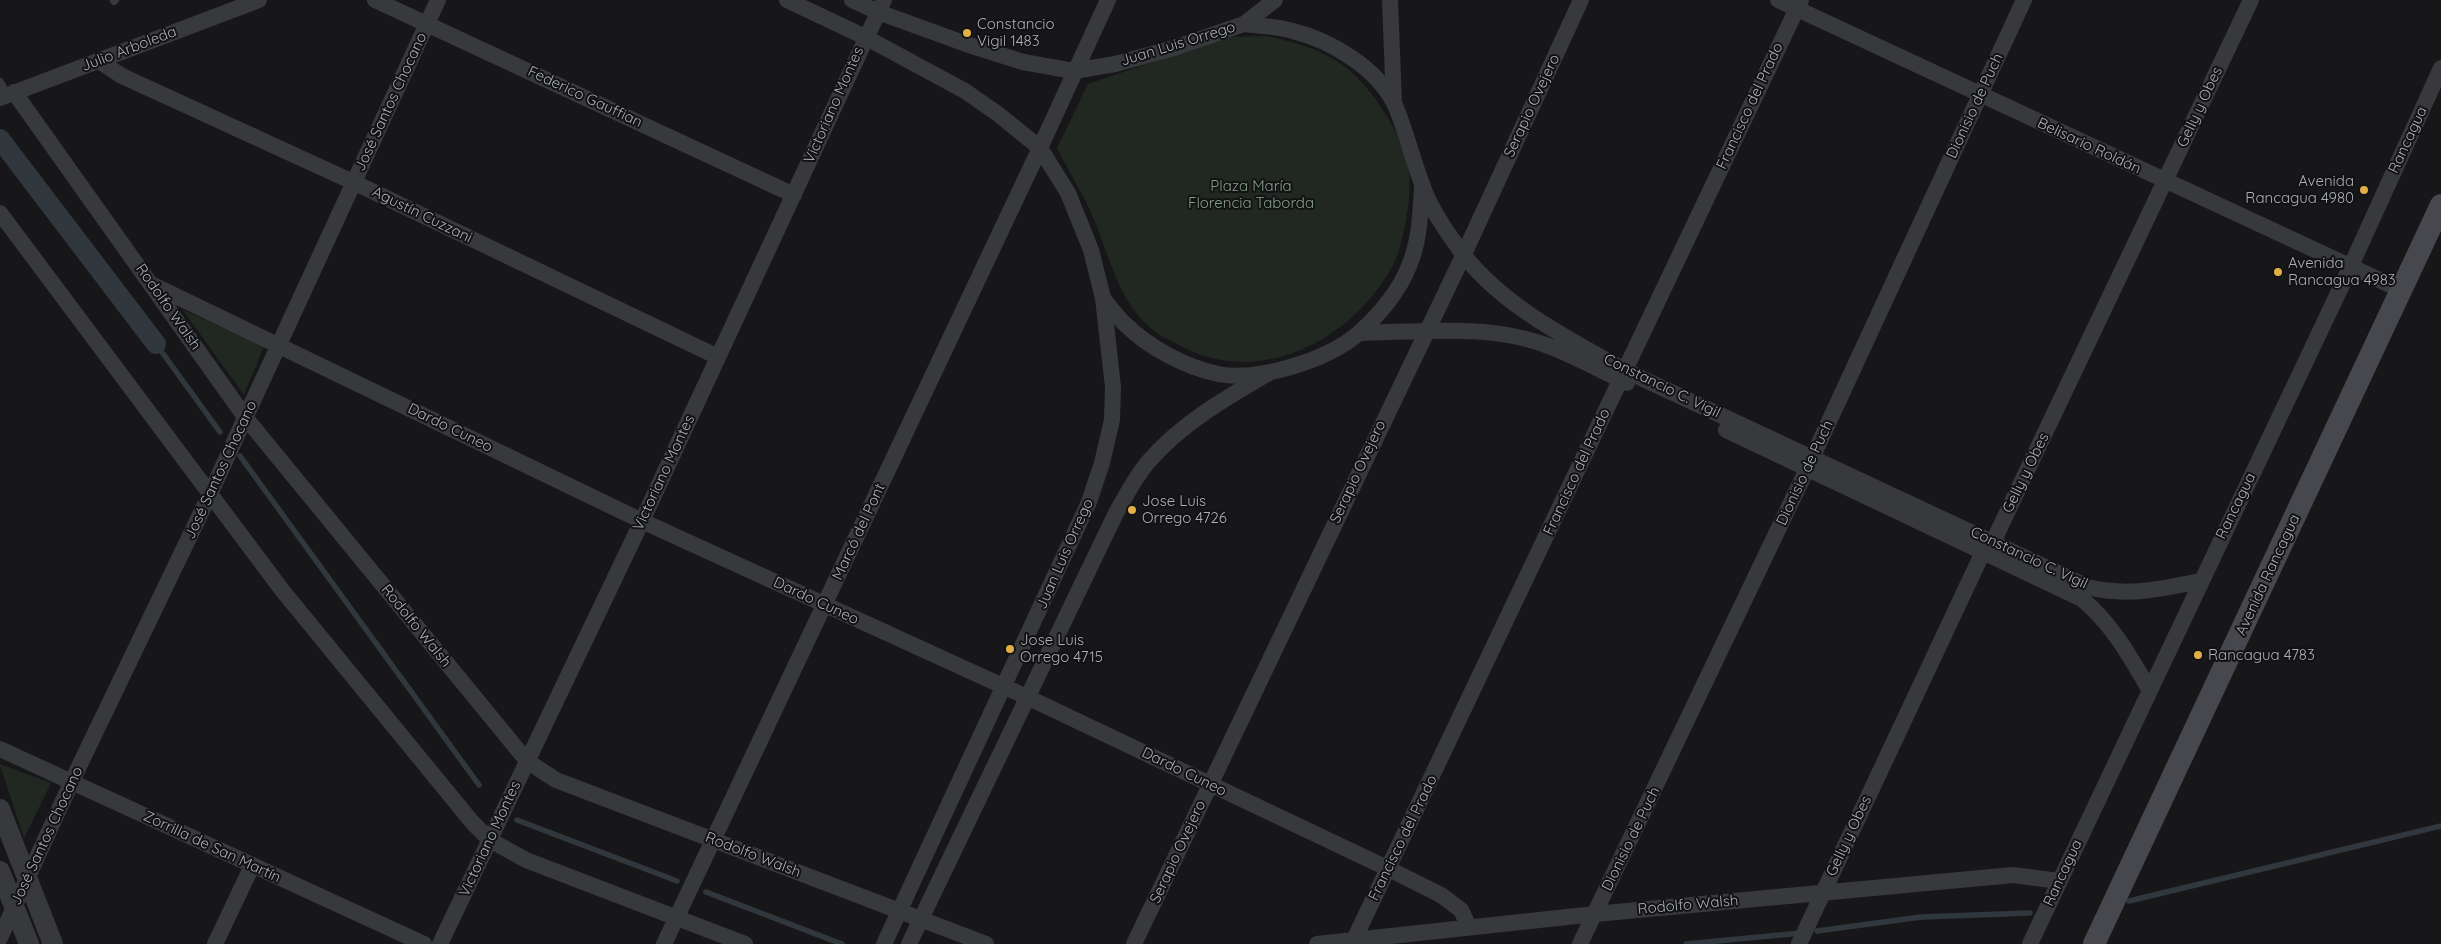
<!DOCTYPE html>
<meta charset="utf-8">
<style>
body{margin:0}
canvas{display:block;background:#171719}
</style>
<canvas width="2441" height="944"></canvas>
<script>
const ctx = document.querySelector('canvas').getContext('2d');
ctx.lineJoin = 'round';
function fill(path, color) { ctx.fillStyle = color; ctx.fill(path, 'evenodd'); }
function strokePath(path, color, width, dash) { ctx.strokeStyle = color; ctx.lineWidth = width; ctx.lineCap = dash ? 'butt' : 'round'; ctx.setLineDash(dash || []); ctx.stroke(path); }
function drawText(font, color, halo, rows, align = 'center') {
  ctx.font = font + ' Quicksand,sans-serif'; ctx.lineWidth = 4; ctx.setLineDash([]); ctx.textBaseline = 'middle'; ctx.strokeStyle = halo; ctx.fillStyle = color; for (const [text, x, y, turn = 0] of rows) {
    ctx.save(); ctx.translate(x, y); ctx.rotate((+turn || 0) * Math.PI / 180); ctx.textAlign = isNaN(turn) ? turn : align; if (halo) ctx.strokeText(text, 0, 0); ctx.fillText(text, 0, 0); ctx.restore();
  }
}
fill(new Path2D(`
 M1267 36C1293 42 1318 48 1341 64 1370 84 1401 132 1408 166 1412 188 1408 213 1403 234 1401 242 1399 253 1395 261 1354 341 1258 391 1175 343 1168 339 1160 336 1154 331 1119 303 1110 258 1094 219 1084 195 1069 172 1057 148L1088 84 1228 37Z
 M183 310 264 346 244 395Z
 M0 764 51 783 24 838 0 765Z`), '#212822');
strokePath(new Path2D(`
 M156 344 220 432
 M240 456 479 785
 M517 820 677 881
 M706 892 842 944
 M2129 901 2441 826
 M1817 931 1921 917 2030 913
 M1686 944 1801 933`), '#30373d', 5.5);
strokePath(new Path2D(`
 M0 139 156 344`), '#30373d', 20);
strokePath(new Path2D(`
 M114 1 115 0
 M0 82 7 95`), '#38393d', 8);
strokePath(new Path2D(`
 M375 0 794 195
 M787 0 865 37 965 91 998 114 1040 148 1068 193 1091 250 1103 298 1113 387 1112 420 1102 463 1089 502 884 944
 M852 0 878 12 969 45 1023 62 1074 71 1115 64 1174 48 1244 24 1275 0
 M1390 0 1394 104
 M1778 0 2401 290
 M1244 24C1260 26 1278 26 1293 31 1332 41 1377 68 1395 105 1406 131 1412 158 1422 184 1430 209 1447 232 1462 253 1503 306 1567 338 1624 370L2088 587C2127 597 2162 589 2200 581
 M99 61 122 76 353 182 718 357
 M14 92 245 417 527 761 556 780 986 944
 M0 98 259 0
 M0 213 282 590 472 822 490 840 526 860 745 944
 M153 285 642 521 1029 698 1389 869 1441 895 1461 910 1469 927
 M1103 298C1110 307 1117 317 1125 324 1148 347 1185 367 1218 374 1258 382 1329 360 1360 332 1379 315 1400 290 1409 266 1420 240 1420 215 1422 188
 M1359 333C1422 332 1491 323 1551 347 1577 357 1602 371 1627 383
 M1726 430 2082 599C2112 624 2129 655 2149 689
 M0 749 424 944
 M0 938 72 781 210 494 438 0
 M215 944 252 866
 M440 944 642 521 884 0
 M664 944 1040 148 1108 0
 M909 944 1116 513C1126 496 1135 477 1149 461 1182 423 1226 398 1269 373
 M1134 944 1464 254 1581 0
 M1317 944 1595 914 2013 875 2059 881
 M1352 944 1801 0
 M1580 944 1807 469 2024 0
 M1799 944 1983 552 1993 542 2251 0
 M2030 944 2350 268 2441 68`), '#38393d', 16);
strokePath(new Path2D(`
 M0 809 53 944
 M0 871 29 944`), '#38393d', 20);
strokePath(new Path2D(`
 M2094 944 2441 205`), '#46484d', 22);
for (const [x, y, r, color] of [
 [967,33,5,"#e1af46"],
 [2364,190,5,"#e1af46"],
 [2278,272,5,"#e1af46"],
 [1132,510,5,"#e1af46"],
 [1010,649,5,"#e1af46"],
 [2198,655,5,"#e1af46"]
]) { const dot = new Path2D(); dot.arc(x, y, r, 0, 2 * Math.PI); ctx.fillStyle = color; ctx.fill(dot); strokePath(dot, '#121214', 2); }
drawText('15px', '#aaaeb7', '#121214', [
 ["Constancio",977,24],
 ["Vigil 1483",977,41],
 ["Avenida",2354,181,"right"],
 ["Rancagua 4980",2354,198,"right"],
 ["Avenida",2288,263],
 ["Rancagua 4983",2288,280],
 ["Jose Luis",1142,501],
 ["Orrego 4726",1142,518],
 ["Jose Luis",1020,640],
 ["Orrego 4715",1020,657],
 ["Rancagua 4783",2208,655]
], 'left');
drawText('15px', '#aaaeb7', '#121214', [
 ["Juan Luis Orrego",1178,44,-17],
 ["Julio Arboleda",129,49,-21],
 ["Federico Gauffian",585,97,25],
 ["José Santos Chocano",391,102,-65],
 ["Victoriano Montes",834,105,-66],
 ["Serapio Ovejero",1532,106,-65],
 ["Francisco del Prado",1750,106,-65],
 ["Dionisio de Puch",1975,106,-65],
 ["Gelly y Obes",2200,107,-65],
 ["Rancagua",2408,140,-65],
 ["Belisario Roldán",2089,146,25],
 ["Agustín Cuzzani",422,215,26],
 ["Rodolfo Walsh",168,307,55],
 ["Constancio C. Vigil",1662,386,26],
 ["Dardo Cuneo",450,428,26],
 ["José Santos Chocano",221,470,-65],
 ["Serapio Ovejero",1358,472,-65],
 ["Francisco del Prado",1577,472,-65],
 ["Victoriano Montes",664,473,-65],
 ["Dionisio de Puch",1805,473,-65],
 ["Gelly y Obes",2026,473,-64],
 ["Rancagua",2236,506,-64],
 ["Marcó del Pont",859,532,-65],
 ["Juan Luis Orrego",1065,554,-66],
 ["Constancio C. Vigil",2029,558,25],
 ["Avenida Rancagua",2268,575,-65],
 ["Dardo Cuneo",816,601,25],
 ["Rodolfo Walsh",416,626,51],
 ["Dardo Cuneo",1184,772,26],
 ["José Santos Chocano",47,836,-65],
 ["Gelly y Obes",1849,836,-65],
 ["Francisco del Prado",1403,838,-64],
 ["Victoriano Montes",490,839,-65],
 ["Dionisio de Puch",1631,839,-64],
 ["Zorrilla de San Martín",212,847,25],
 ["Serapio Ovejero",1178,852,-65],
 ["Rodolfo Walsh",753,855,21],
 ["Rancagua",2063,873,-65],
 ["Rodolfo Walsh",1688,905,-5]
]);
drawText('15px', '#83a085', '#121214', [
 ["Plaza María",1251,186],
 ["Florencia Taborda",1251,203]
]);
</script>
